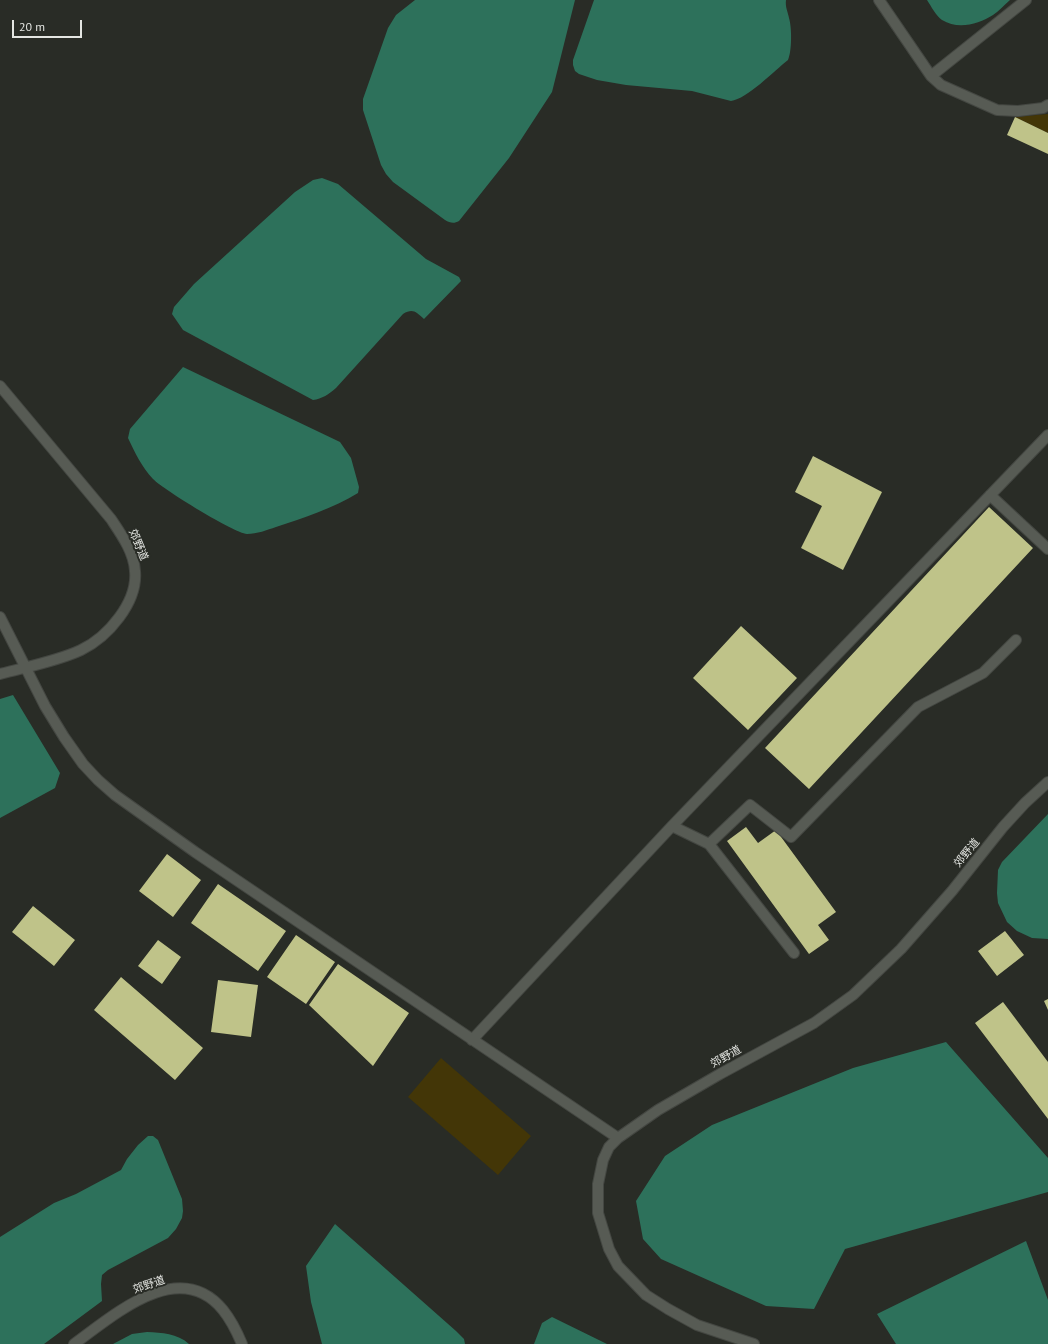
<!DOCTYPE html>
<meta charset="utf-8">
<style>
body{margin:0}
#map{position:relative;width:1048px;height:1344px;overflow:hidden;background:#292c26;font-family:"PT Sans",sans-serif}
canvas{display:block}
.scale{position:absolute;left:12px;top:20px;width:70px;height:18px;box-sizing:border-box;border:2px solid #e4e6e2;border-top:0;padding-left:5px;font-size:12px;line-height:14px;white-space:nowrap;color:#e4e6e2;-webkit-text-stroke:3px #292c26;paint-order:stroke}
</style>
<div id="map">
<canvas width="1048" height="1344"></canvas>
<div class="scale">20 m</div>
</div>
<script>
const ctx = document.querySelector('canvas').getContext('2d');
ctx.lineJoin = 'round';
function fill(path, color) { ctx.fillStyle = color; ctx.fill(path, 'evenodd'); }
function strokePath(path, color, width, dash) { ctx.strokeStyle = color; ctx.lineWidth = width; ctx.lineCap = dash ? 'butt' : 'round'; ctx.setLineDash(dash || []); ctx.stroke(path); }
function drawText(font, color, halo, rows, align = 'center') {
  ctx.font = font + ' "PT Sans","Noto Sans SC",sans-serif'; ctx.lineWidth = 4; ctx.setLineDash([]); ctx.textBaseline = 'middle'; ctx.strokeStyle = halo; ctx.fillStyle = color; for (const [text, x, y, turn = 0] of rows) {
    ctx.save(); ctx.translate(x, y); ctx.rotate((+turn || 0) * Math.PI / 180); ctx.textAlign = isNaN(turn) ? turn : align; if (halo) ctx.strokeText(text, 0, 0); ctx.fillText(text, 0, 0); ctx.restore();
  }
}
fill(new Path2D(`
 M1048 114V133L1015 117Z
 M441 1058 531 1136 498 1175 408 1097Z`), '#433607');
fill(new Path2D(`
 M415 0H575L552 92 509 158 459 221C454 224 450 223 445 220L393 182 386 174 381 165 363 110V99L388 28 396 15Z
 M594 0H786C785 7 788 12 789 18 792 28 792 51 788 60 774 71 747 99 731 101L692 91 626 85 597 80 579 74 575 71 573 65V60Z
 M927 0H1010C1004 5 999 11 993 15 979 24 958 30 942 20 936 16 931 6 927 0Z
 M322 178 338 184 426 259 459 277 461 281 424 319C416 312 413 308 403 314L336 388C329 394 322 399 313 400L183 330 172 314 174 307 194 284 295 192 313 180Z
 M183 367 340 442 351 458 359 487 358 493C333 508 304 518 276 527 267 530 257 534 247 534 234 533 164 490 153 479 142 467 135 453 128 438L130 429Z
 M13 695 60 773 55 788 0 818V699Z
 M1048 814V939L1032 938 1017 931 1007 922 998 903 997 893 998 870 1002 862Z
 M946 1042 1048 1158V1192L845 1249 814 1309 766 1306 661 1259 643 1239 636 1201 665 1156 712 1125 853 1068Z
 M148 1136H153L158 1140 182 1199 183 1211 182 1218 176 1229 168 1238 108 1270 102 1275 101 1284 102 1301 44 1344H0V1237L54 1203 76 1194 121 1170 127 1159 138 1145Z
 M335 1224 456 1331 464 1339 465 1344H322L311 1302 306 1266Z
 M1026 1241 1048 1300V1344H896L877 1314Z
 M552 1317 607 1344H534L542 1323Z
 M147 1332C162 1333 177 1333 189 1344H113L132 1334Z`), '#2d715b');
fill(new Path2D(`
 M1015 117 1048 133V154L1007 135Z
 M813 456 882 492 843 570 801 548 822 506 795 492Z
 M989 507 1033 548 809 789 765 748Z
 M741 626 797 678 748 730 693 678Z
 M746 827 758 843 776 830 836 912 818 925 829 940 809 954 727 841Z
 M167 854 201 880 173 917 139 891Z
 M218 884 286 931 258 971 191 923Z
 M33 906 75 940 54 966 12 932Z
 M1005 931 1024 955 997 976 978 951Z
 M296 935 335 962 306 1004 267 977Z
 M158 940 181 957 162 984 138 966Z
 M338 964 409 1013 373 1066 309 1005Z
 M121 977 203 1048 175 1080 94 1010Z
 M218 980 258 985 251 1037 211 1032Z
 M1048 999V1010L1044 1001Z
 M1003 1002 1048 1062V1119L975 1023Z`), '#bfc389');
const minor = new Path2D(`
 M879 0 931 76 941 85 997 110 1018 111 1043 108 1048 105
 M931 76 1026 0
 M0 386 111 519C121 534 134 552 135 571 138 602 108 637 81 650 58 661 26 667 0 674
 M990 495 1048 549
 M0 617 45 706 64 737 83 764 98 780 115 795 195 852 618 1138
 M672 826 709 844 794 953
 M709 844 750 805 791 837 918 707 983 673 1016 640
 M472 1040 672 826 1048 435
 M74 1344C113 1316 179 1256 223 1310 231 1320 237 1332 242 1344
 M754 1344 697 1325 668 1309 646 1295 618 1266 609 1249 598 1213V1184L603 1160 609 1147 618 1138 658 1110 720 1074 814 1023 853 995 901 949 952 891 1003 827 1025 803 1048 782`);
strokePath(minor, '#444742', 12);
strokePath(minor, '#575b54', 10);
drawText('11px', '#e4e6e2', '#292c26', [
 ["郊野道",138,545,67],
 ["郊野道",967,853,-51],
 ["郊野道",726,1057,-29],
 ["郊野道",149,1285,-19]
]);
</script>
